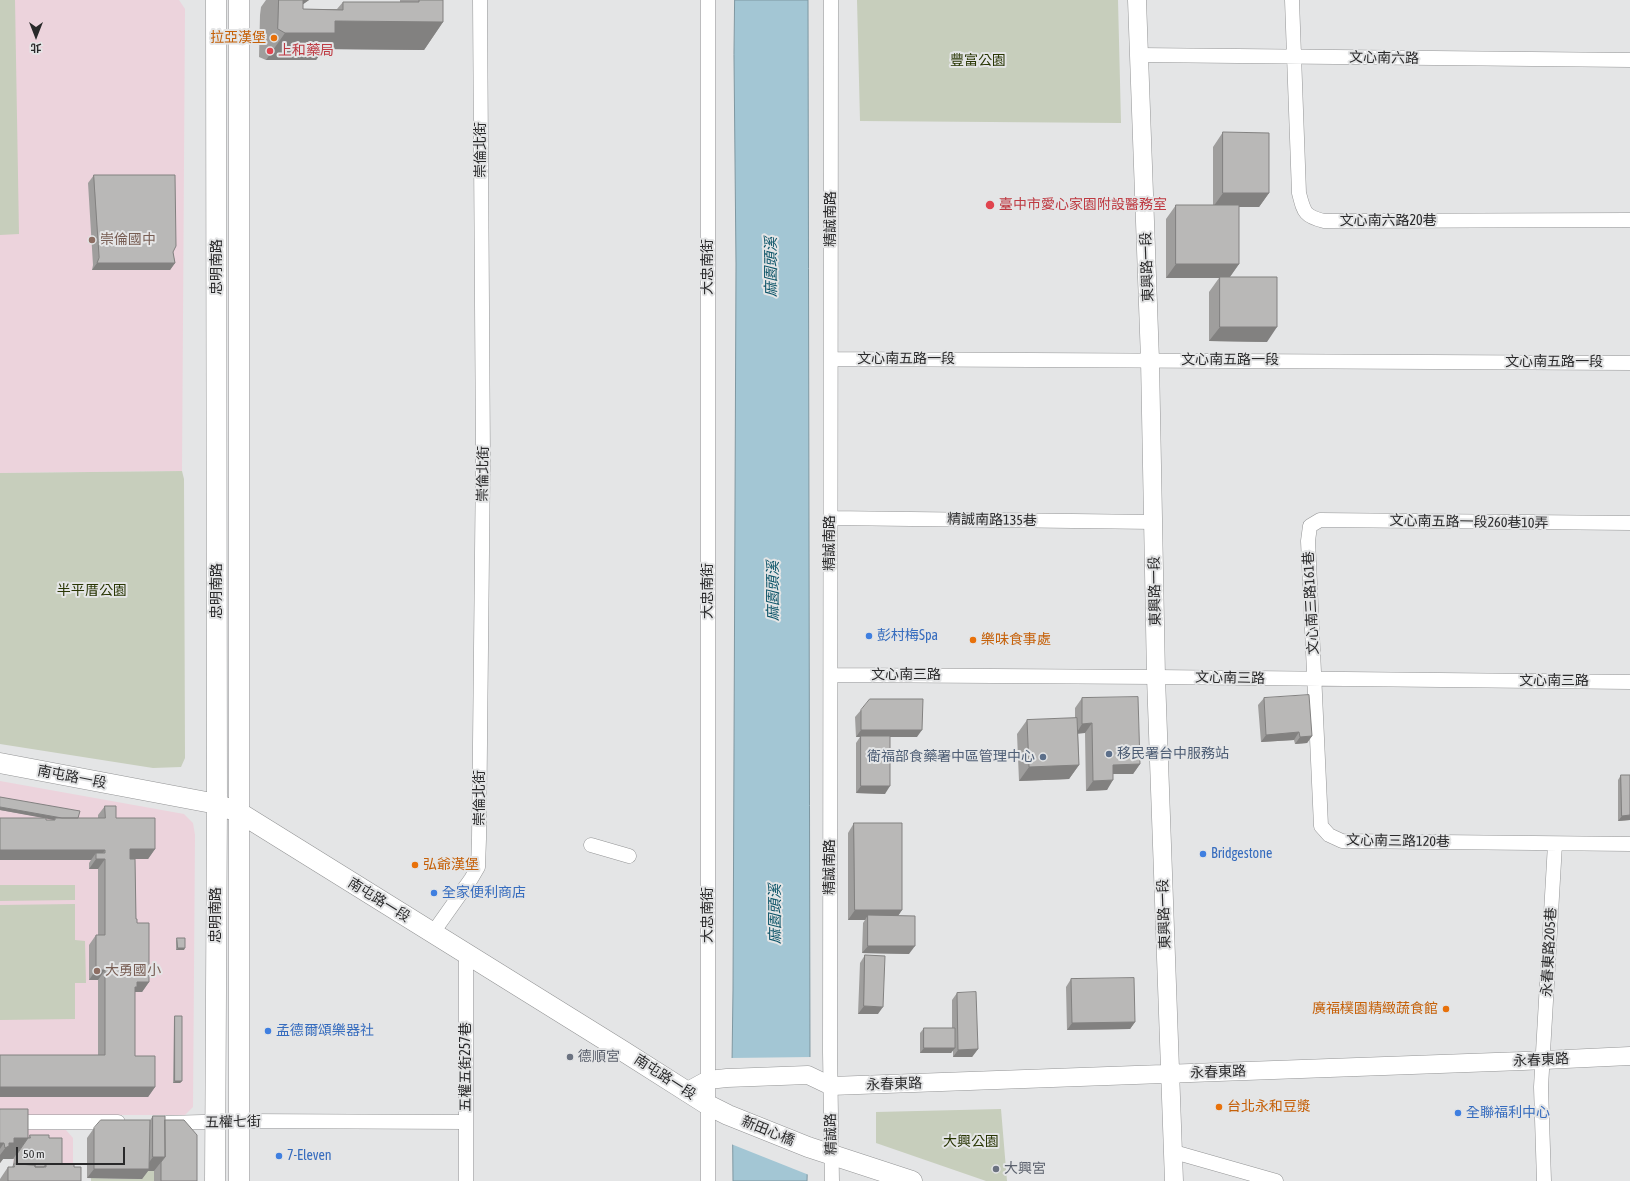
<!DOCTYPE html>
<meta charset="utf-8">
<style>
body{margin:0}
#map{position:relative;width:1630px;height:1181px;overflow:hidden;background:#e4e5e6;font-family:"Asap Condensed","Noto Sans TC",sans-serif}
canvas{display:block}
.north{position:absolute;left:16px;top:16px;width:40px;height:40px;-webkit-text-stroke:3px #e4e5e6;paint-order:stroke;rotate:180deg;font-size:11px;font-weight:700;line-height:16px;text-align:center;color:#29292a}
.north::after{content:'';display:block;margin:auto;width:14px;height:18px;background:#29292a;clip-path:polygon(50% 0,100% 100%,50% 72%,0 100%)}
.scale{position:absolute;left:16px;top:1147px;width:109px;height:18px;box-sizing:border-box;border:2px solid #29292a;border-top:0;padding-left:5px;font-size:12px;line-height:14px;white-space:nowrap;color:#29292a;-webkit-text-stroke:3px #e4e5e6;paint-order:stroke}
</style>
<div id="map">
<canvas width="1630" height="1181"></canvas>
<div class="north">北</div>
<div class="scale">50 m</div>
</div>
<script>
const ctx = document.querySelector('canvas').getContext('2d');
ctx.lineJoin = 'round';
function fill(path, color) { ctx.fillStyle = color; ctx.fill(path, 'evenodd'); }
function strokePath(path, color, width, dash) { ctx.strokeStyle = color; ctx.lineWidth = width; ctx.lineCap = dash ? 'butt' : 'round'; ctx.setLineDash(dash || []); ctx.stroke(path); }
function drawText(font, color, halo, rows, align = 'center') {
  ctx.font = font + ' "Asap Condensed","Noto Sans TC",sans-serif'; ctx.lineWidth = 4; ctx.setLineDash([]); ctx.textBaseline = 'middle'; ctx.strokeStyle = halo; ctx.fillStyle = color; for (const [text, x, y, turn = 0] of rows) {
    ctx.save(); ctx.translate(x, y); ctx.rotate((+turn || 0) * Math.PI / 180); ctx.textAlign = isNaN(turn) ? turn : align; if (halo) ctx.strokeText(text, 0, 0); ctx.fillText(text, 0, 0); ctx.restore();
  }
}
fill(new Path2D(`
 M0 0H179L185 9 182 471 0 473Z
 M0 781 184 814 193 823 195 835 193 1107 185 1115H0Z
 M14 1129 66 1130 73 1138V1175H13Z`), '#ecd3dc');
fill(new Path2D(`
 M0 0H15L19 234 0 235Z
 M857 0H1118L1121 123 860 121Z
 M182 471 184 479 185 758 181 767 153 768 0 744V473Z
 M0 885H75V900L0 901Z
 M75 904V940L85 941 86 983H75V1019L0 1020V905Z
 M1001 1109 1007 1181H986L876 1143V1112Z
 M142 1171H154V1181H91V1178L142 1179Z`), '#c7cebc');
const water = new Path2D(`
 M735 0H808L810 1074 807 1181H733L732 1064 733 990 736 264 734 55Z`);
fill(water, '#a3c6d4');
strokePath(water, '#7e97a1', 1);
fill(new Path2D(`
 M812 1057 809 1175 731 1144 730 1058Z`), '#e4e5e6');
const minor = new Path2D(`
 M831 0 830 1052 832 1181
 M1292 0 1299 193C1304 212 1304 216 1324 221L1630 220
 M1139 55 1630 60
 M831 359 1630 363
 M830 518 1154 522
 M1630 523 1320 520 1310 526 1308 541 1321 826 1329 835 1342 841 1630 844
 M831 675 1156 677 1630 682
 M591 845 629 856
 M432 934 471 879 478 867 479 839 483 457 480 0
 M0 1122H118
 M166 1123 239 1121 466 1122
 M1174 1152 1276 1181
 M466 1181V953
 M708 1181V0
 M1544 1181 1541 1087 1555 844`);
const tertiary = new Path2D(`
 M1137 0 1150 360 1156 677 1174 1181
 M686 1092 708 1080 727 1078 808 1075 831 1086 1523 1061 1630 1056`);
const secondary = new Path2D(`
 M239 0V1181
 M0 763 217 804 240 813 623 1051 708 1105 728 1115 808 1147 912 1181
 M215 1181 217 804 216 0`);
strokePath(minor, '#939495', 15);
strokePath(tertiary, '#939495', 19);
strokePath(secondary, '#939495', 21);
strokePath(minor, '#fff', 14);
strokePath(tertiary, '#fff', 18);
strokePath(secondary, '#fff', 20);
fill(new Path2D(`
 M266 0H309L303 4V9H337L343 2H400V0H443V22L424 50 324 49 316 60H266L259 57 260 15 261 7Z
 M1223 132 1269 193 1259 207H1239V264L1230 277 1267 342 1209 341V292L1219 278H1166V219L1176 205H1213V147Z
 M94 175 173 252 175 263 170 270H92L93 265 88 183Z
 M1082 698 1140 764 1133 774H1113L1107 790 1086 791 1085 733H1078L1079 765 1069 779 1019 781 1017 734 1027 720 1075 718V708Z
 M1264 698 1312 736 1307 743 1295 744 1294 740 1261 742 1258 705Z
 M861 710 917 737H890L885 794 856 793V743L860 737H856L855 717Z
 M1621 775H1630V820L1618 821V780Z
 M0 797 78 818H98V815L105 806 116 818 155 849 148 859H135L136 919 149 982 142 992H135V1056L155 1087 148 1097H0V1055H98V980H89V945L96 935H98V869H89V863L91 860H0V818H46L0 810ZM46 818 54 820H46Z
 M854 823 902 910 898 916 909 954 862 953 863 923 865 920H848V833Z
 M177 938 184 950H176V941Z
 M865 955 878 1014H858L860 963Z
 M1071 979 1135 1022 1130 1029 1067 1030 1066 987Z
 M957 993 978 1049 972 1057H953V1050L951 1053H920V1033L924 1028H952V1000Z
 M175 1016 182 1081 180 1083H173L174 1018Z
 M0 1109 28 1138 30 1135 49 1138 62 1164 74 1167 81 1181H0V1179L8 1167H12L13 1165 14 1159H3L0 1163Z
 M153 1116 165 1120 197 1181H154V1171H148L142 1179 87 1178V1138L94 1128 150 1120Z`), '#9f9e9d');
fill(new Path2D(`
 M297 0H309L284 18Z
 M335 21 443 22 424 50 324 49 316 60H266L285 33Z
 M1223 193H1269L1259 207H1213Z
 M97 263H175L170 270H92Z
 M1176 264H1239L1229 278 1220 277 1219 278H1166Z
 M1220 327H1277L1267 342 1209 341Z
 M1092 723 1085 733 1076 734 1082 724Z
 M861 730H922L917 737H861V736L860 737H856Z
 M1299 732 1294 740 1261 742 1266 735Z
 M1312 736 1307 743 1295 744 1300 737Z
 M1140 764 1133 774H1106L1113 765Z
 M1079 765 1069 779 1019 781 1029 767Z
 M1113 780 1107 790 1086 791 1093 781Z
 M861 786H890L885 794 856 793Z
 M0 807 78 821 55 818 54 820 0 810Z
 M1630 815V820L1618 821 1622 816Z
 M130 849H155L148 859H123Z
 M0 850H105L99 859H105L98 869H89L96 859V853L91 860H0Z
 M855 910H902L895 920 868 915 865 920H848Z
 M868 946H915L909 954 862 953Z
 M178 948H185L184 950H176Z
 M96 970H105L98 980H89Z
 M137 982H149L142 992H133Z
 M864 1006 883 1007 878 1014H858Z
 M1135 1022 1130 1029 1067 1030 1072 1023Z
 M924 1048H955L951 1053H920Z
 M978 1049 972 1057H953L958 1050Z
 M175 1081H182L180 1083H173Z
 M0 1087H155L148 1097H0Z
 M14 1138H28L13 1159H3L0 1163V1155L9 1143Z
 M0 1143H4L0 1149Z
 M153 1157H165L154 1171H148L142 1179 87 1178 94 1169H144Z`), '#828180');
const building = new Path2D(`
 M279 0H303V9L343 10V2H419V0H443V22L335 21V33H285L278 29Z
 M1223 132 1269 133V193H1223Z
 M94 175H175L176 246 173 252 175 263H97L99 258Z
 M1176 205H1239V264H1176Z
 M1220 277H1277V327H1220Z
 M1309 695 1312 736 1300 737 1299 732 1266 735 1264 698Z
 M1138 697 1140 764 1113 765V780L1093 781 1092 723 1082 724V698Z
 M870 699H923L922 730H861V710Z
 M1077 718 1079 765 1029 767 1027 720Z
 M861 736H890V786H861Z
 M1621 775H1630V815L1622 816Z
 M0 797 80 811 78 818H62L0 807Z
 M105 806H116V818H155V849H130V859H135L136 919H137V923H149V982H137V987H135V1056H155V1087H0V1055H105V970H96V935H105V859H96V853H105V850H0V818H46V820H55V818H105Z
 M854 823H902V910H855Z
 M868 915 915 916V946H868Z
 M177 938H185V948H178Z
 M865 955 885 956 883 1007 864 1006Z
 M1134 978 1135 1022 1072 1023 1071 979Z
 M976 992 978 1049 958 1050 957 993Z
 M175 1016H182V1081H175Z
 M924 1028H955V1048H924Z
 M0 1109H28V1138H14V1143H9V1146L5 1148 4 1143H0Z
 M153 1116H165V1157H153Z
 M101 1120H150L149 1169H94V1128Z
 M165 1120H184L197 1135V1181H161V1162L165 1157Z
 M30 1135H49V1138H62V1164H46L44 1167H35V1165L17 1164V1154L28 1138H30Z
 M14 1164 35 1165V1167H46V1164H74V1167H81V1181H8V1167H14Z`);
fill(building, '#b9b8b7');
strokePath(building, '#828180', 1);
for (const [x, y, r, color] of [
 [274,38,4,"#e8710a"],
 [270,51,4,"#e0444e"],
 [990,205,5,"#e0444e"],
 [92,240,4,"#8d6e63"],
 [869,636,4,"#3f7fe0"],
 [973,640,4,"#e8710a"],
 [1109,754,4,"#5c6f8a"],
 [1043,757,4,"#5c6f8a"],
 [1203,854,4,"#3f7fe0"],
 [415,865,4,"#e8710a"],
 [434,893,4,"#3f7fe0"],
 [97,971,4,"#8d6e63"],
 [1446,1009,4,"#e8710a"],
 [268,1031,4,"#3f7fe0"],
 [570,1057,4,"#6b7280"],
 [1219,1107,4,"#e8710a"],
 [1458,1113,4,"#3f7fe0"],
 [279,1156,4,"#3f7fe0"],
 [996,1169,4,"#6b7280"]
]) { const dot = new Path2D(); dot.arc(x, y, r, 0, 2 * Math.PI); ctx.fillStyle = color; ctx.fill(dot); strokePath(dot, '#e4e5e6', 1.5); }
drawText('14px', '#c56008', '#e4e5e6', [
 ["拉亞漢堡",266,38,"right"],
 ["樂味食事處",981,640],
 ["弘爺漢堡",423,865],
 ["廣福樸園精緻蔬食館",1438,1009,"right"],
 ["台北永和豆漿",1227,1107]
], 'left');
drawText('14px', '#be3a42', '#e4e5e6', [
 ["上和藥局",278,51],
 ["臺中市愛心家園附設醫務室",999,205]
], 'left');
drawText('14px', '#29292a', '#e4e5e6', [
 ["文心南六路",1384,58,1],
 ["崇倫北街",481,150,-90],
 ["精誠南路",831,219,-90],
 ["文心南六路20巷",1388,221],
 ["忠明南路",217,267,-90],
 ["大忠南街",708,267,-90],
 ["東興路一段",1147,267,-92],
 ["文心南五路一段",906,359],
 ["文心南五路一段",1230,360],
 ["文心南五路一段",1554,362],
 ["崇倫北街",483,474,-89],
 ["精誠南路135巷",992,520,1],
 ["文心南五路一段260巷10弄",1469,522,1],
 ["精誠南路",830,543,-90],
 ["忠明南路",217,591,-90],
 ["大忠南街",708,591,-90],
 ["東興路一段",1155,591,-91],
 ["文心南三路161巷",1311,603,-93],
 ["文心南三路",906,675],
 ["文心南三路",1230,678,1],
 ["文心南三路",1554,681],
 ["南屯路一段",72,777,11],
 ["崇倫北街",480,798,-90],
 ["文心南三路120巷",1398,841,1],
 ["精誠南路",830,867,-90],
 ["南屯路一段",379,900,32],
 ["東興路一段",1164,914,-92],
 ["忠明南路",216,915,-90],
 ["大忠南街",708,915,-90],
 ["永春東路205巷",1549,952,-87],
 ["永春東路",1541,1060,-3],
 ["五權五街257巷",466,1067,-90],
 ["永春東路",1218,1072,-2],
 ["南屯路一段",665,1077,33],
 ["永春東路",894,1084,-2],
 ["五權七街",233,1122,-1],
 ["新田心橋",768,1131,22],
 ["精誠路",831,1134,-91]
]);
drawText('14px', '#293604', '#e4e5e6', [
 ["豐富公園",978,61],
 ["半平厝公園",92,591],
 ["大興公園",971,1142]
]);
drawText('14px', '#785e54', '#e4e5e6', [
 ["崇倫國中",100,240],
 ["大勇國小",105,971]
], 'left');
drawText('14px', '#366cbe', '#e4e5e6', [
 ["彭村梅Spa",877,636],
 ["Bridgestone",1211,854],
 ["全家便利商店",442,893],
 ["孟德爾頌樂器社",276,1031],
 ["全聯福利中心",1466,1113],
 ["7-Eleven",287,1156]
], 'left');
drawText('14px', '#4e5e75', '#e4e5e6', [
 ["移民署台中服務站",1117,754],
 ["衛福部食藥署中區管理中心",1035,757,"right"]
], 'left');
drawText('14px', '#5b616d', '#e4e5e6', [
 ["德順宮",578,1057],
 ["大興宮",1004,1169]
], 'left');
drawText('italic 15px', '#0b5367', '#e4e5e6', [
 ["麻園頭溪",771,267,-90],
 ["麻園頭溪",773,591,-90],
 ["麻園頭溪",775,914,-90]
]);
</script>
